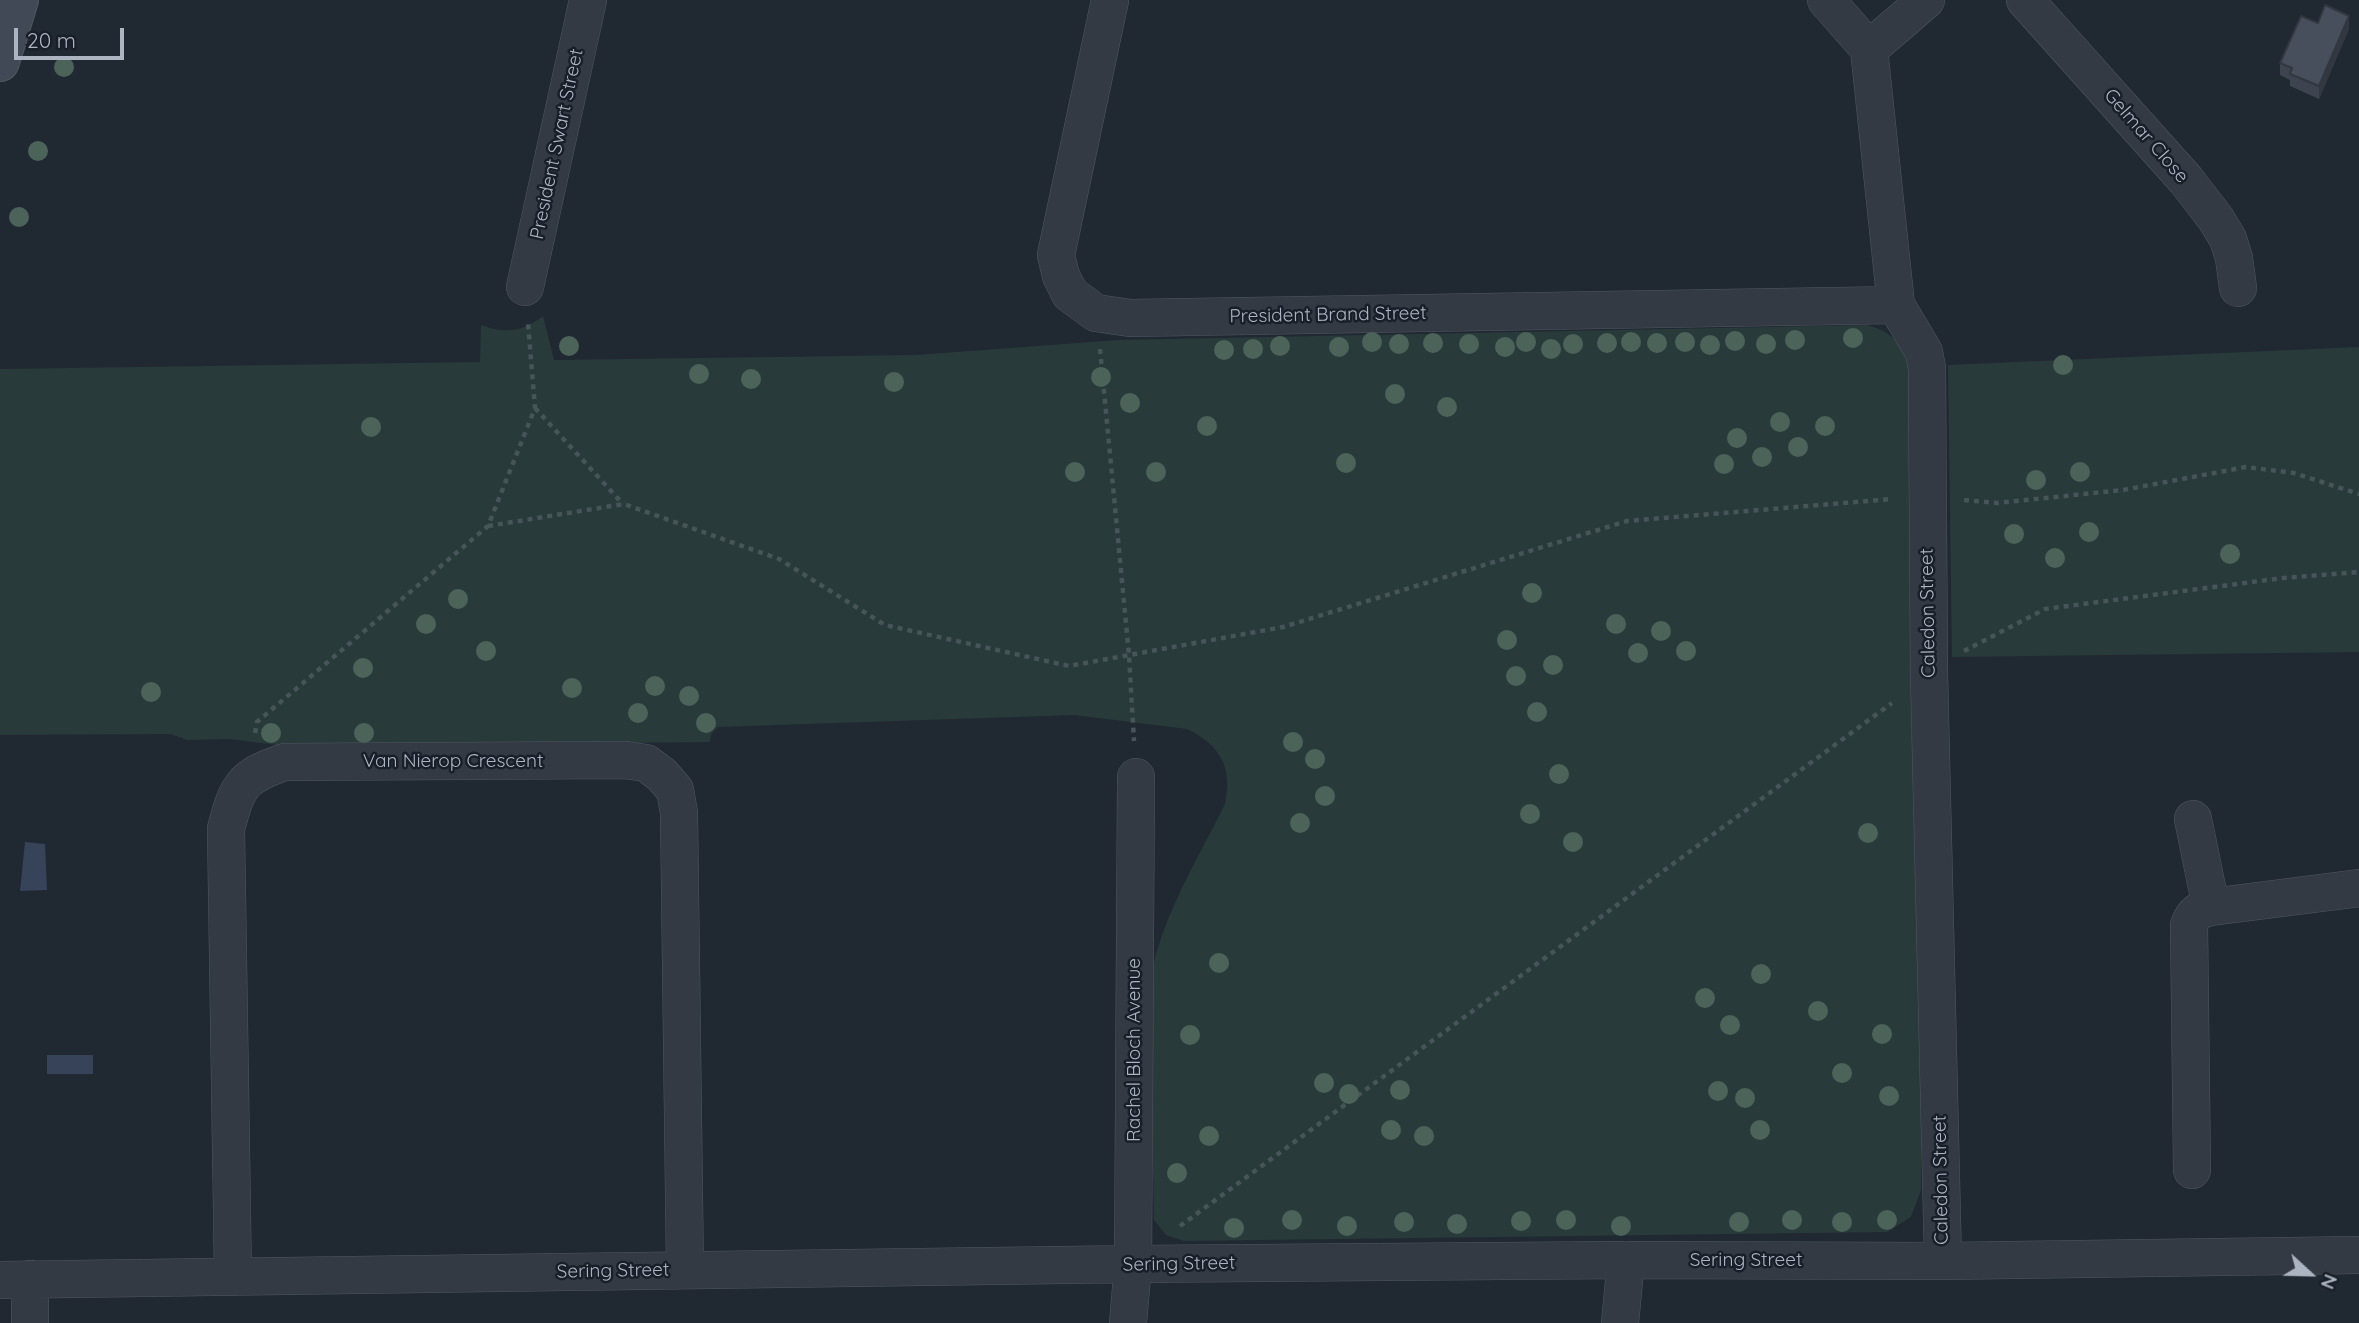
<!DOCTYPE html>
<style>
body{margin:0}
#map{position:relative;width:2359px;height:1323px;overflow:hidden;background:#202832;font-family:Quicksand,sans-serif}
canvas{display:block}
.north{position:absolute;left:2275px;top:1239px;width:70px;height:70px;-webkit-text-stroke:5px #191f28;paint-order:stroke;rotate:112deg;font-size:19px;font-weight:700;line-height:28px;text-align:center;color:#adb4c1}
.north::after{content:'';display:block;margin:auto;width:24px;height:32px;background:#adb4c1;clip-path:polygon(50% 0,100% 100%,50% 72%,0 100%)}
.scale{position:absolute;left:14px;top:28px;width:110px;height:32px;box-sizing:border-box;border:4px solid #adb4c1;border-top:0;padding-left:9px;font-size:21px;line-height:24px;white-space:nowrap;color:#adb4c1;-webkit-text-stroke:5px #191f28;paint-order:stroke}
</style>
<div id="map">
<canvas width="2359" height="1323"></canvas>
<div class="north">N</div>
<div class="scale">20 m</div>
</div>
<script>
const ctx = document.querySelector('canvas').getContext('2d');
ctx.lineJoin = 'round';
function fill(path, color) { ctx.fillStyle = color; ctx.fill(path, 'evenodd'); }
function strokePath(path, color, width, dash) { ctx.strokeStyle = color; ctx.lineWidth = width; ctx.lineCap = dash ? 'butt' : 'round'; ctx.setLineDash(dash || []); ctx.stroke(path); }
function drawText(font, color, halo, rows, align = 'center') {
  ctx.font = font + ' Quicksand,sans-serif'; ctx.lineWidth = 5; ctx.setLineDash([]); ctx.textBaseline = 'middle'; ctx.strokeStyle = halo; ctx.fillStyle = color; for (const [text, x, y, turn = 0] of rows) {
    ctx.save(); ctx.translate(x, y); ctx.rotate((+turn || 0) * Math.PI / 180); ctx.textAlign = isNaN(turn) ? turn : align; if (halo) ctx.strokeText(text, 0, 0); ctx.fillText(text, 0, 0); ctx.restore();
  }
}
fill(new Path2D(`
 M543 316 554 360 916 355 1118 340 1867 325C1891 331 1905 345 1909 370L1921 1017V1190L1911 1217 1887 1232 1184 1241 1166 1235 1154 1220 1149 988C1158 922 1196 863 1225 804 1233 767 1220 745 1187 729L1074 715 718 727 711 734 710 742 292 747 230 739 187 740 171 734 0 735V369L480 362 481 325C505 334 523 332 543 316Z
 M2359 347V652L1952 657 1948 365Z`), '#293a3a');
fill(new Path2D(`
 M25 842 45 844 47 890 20 891Z
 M47 1055H93V1074H47Z`), '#364358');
const street = new Path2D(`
 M1110 0 1056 255 1061 276 1070 294 1096 313 1130 318 1896 305
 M1826 0 1869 49
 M2025 0 2186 180 2216 219 2228 239 2234 258 2238 288
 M1869 49 1896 305 1924 352 1927 368 1929 671 1943 1261
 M1869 49 1926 0
 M525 287 588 0
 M2193 819 2211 907
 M2192 1170 2189 925C2194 912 2199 910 2211 907L2359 888
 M233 1277 226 829C237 786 242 776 285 762L625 760 646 763 662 775 675 790 679 813 685 1270
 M0 1280 1133 1264 1626 1260 1943 1261 2359 1255
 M30 1323V1279
 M1128 1323 1133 1264 1136 777
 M1620 1323 1626 1260`);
const secondary = new Path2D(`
 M0 62 19 0`);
strokePath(street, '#515762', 38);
strokePath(secondary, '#515762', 40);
strokePath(new Path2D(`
 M1100 349 1129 655 1134 741
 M535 408 623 504
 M1964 500 1997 503 2123 490 2246 467 2294 473 2359 494
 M488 526 624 504 779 559 885 625 1069 666 1283 627 1627 521 1892 499
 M1964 651 2045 609 2283 578 2359 572
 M255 733 257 722 488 526 535 408 528 323
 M1180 1226 1892 703`), '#465558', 4.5, [5, 5]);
strokePath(street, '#333a43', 37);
strokePath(secondary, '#424956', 38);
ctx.fillStyle = '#4c6359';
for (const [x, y] of [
 [64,67],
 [38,151],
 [19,217],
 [1853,338],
 [1795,340],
 [1735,341],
 [1372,342],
 [1526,342],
 [1631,342],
 [1685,342],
 [1433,343],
 [1607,343],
 [1657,343],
 [1399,344],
 [1469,344],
 [1573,344],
 [1766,344],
 [1710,345],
 [569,346],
 [1280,346],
 [1339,347],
 [1505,347],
 [1253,349],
 [1551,349],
 [1224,350],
 [2063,365],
 [699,374],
 [1101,377],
 [751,379],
 [894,382],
 [1395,394],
 [1130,403],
 [1447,407],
 [1780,422],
 [1207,426],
 [1825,426],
 [371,427],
 [1737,438],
 [1798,447],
 [1762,457],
 [1346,463],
 [1724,464],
 [1075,472],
 [1156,472],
 [2080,472],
 [2036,480],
 [2089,532],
 [2014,534],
 [2230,554],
 [2055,558],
 [1532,593],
 [458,599],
 [426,624],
 [1616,624],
 [1661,631],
 [1507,640],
 [486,651],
 [1686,651],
 [1638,653],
 [1553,665],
 [363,668],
 [1516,676],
 [655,686],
 [572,688],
 [151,692],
 [689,696],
 [1537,712],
 [638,713],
 [706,723],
 [271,733],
 [364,733],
 [1293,742],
 [1315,759],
 [1559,774],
 [1325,796],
 [1530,814],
 [1300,823],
 [1868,833],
 [1573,842],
 [1219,963],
 [1761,974],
 [1705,998],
 [1818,1011],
 [1730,1025],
 [1882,1034],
 [1190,1035],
 [1842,1073],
 [1324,1083],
 [1400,1090],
 [1718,1091],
 [1349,1094],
 [1889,1096],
 [1745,1098],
 [1391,1130],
 [1760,1130],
 [1209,1136],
 [1424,1136],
 [1177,1173],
 [1292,1220],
 [1566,1220],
 [1792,1220],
 [1887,1220],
 [1521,1221],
 [1404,1222],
 [1739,1222],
 [1842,1222],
 [1457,1224],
 [1347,1226],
 [1621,1226],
 [1234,1228]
]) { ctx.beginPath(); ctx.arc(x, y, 10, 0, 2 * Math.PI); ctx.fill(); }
fill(new Path2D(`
 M2318 23 2349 29 2319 99 2290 86V80L2280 75V63Z`), '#3d444f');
fill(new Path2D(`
 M2349 16V29L2319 99V86Z`), '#323740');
const building = new Path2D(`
 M2325 5 2349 16 2319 86 2290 74 2292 68 2280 63 2301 16 2318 23Z`);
fill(building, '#474f5c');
strokePath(building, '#323740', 2);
drawText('19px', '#adb4c1', '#191f28', [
 ["Gelmar Close",2146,136,49],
 ["President Swart Street",557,144,-78],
 ["President Brand Street",1328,315,-1],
 ["Caledon Street",1928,613,-91],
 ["Van Nierop Crescent",453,761],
 ["Rachel Bloch Avenue",1134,1050,-90],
 ["Caledon Street",1941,1180,-91],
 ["Sering Street",1746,1260],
 ["Sering Street",1179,1264,-1],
 ["Sering Street",613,1271,-1]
]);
</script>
